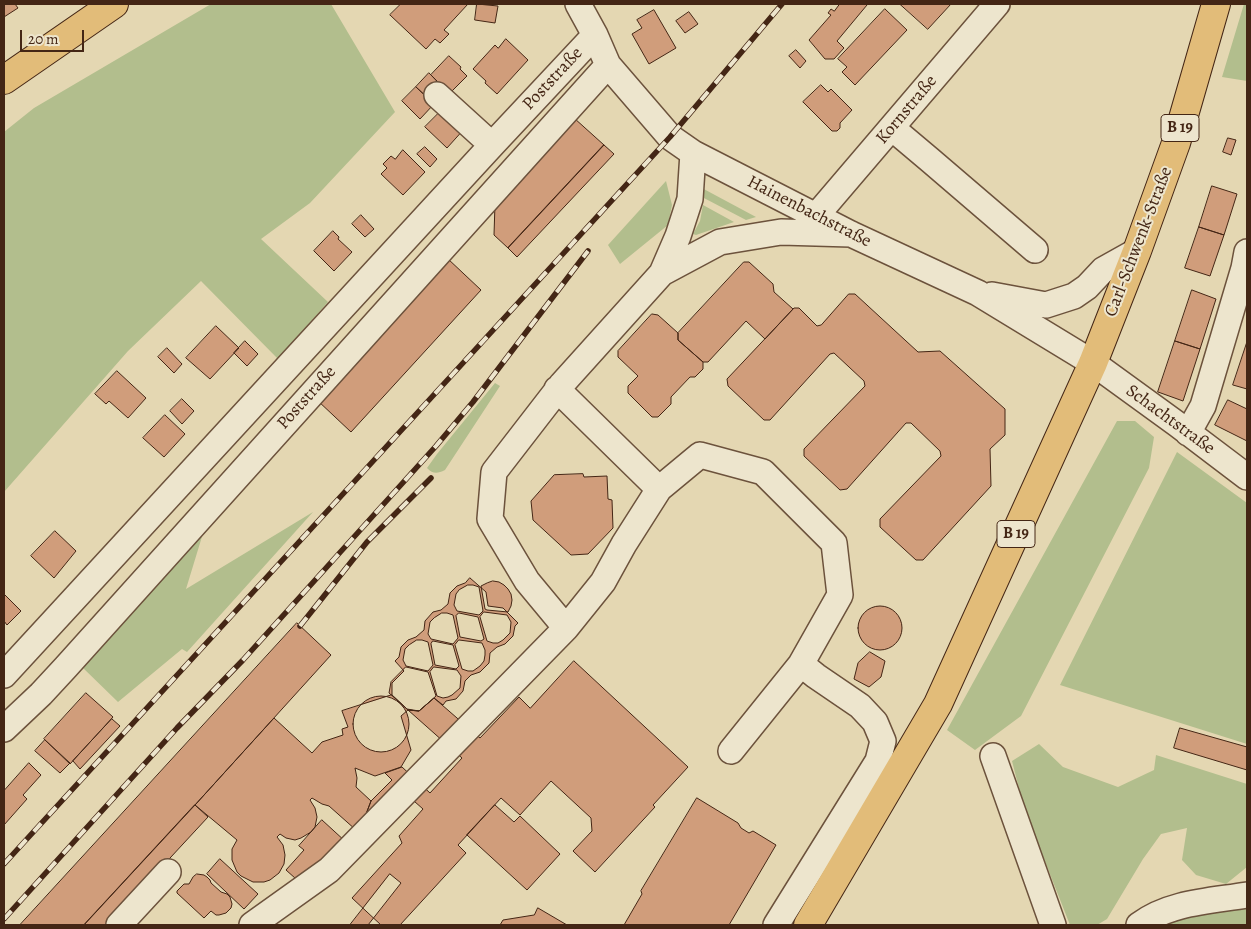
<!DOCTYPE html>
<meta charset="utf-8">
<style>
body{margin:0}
#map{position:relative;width:1251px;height:929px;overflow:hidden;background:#e4d7b2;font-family:Alegreya,serif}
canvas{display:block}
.frame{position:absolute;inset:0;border:5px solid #442615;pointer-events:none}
.scale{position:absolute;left:20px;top:30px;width:64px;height:22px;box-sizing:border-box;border:2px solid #442615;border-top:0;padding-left:6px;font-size:15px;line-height:18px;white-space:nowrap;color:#442615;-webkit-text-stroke:4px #ede5cd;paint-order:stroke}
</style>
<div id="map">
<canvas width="1251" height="929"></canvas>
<div class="frame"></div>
<div class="scale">20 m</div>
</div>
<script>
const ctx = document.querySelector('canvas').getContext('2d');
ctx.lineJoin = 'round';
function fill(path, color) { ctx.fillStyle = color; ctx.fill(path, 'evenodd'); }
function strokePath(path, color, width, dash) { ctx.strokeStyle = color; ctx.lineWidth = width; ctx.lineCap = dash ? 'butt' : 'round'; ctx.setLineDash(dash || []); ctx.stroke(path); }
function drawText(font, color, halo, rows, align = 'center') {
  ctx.font = font + ' Alegreya,serif'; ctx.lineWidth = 4; ctx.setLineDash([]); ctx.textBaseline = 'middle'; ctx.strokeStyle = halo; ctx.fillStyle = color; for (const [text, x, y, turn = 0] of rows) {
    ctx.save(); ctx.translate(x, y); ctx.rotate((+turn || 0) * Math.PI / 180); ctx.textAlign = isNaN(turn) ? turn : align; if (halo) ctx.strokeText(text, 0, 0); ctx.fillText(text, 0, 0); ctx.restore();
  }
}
fill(new Path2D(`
 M211 4H331L395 112 310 203 261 239 328 302 278 359 201 281 128 351 4 492V132L34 108Z
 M1244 4H1247V81L1222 77Z
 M666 181 672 205 668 225 620 264 608 245Z
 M700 187 756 217 746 220 702 197Z
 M703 205 734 222 696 235 693 234 700 221Z
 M495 383 500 386 445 470C437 474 433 474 427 468L437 454Z
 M1117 421H1135L1154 437 1149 468 1021 716 975 750 947 730Z
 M1177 452 1247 503V744L1060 685Z
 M313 512 187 652 182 649 118 702 82 667 204 530 186 589Z
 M1039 744 1063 767 1118 787 1154 770 1156 755 1247 784V867L1226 884 1196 875 1182 860 1187 828 1161 834 1143 859 1107 919 1097 925H1070L1024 808 1012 761Z
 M1247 905V925H1158L1188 915Z`), '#b2be8d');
const building = new Path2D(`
 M4 4H15L18 8 4 17Z
 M401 4H468L444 30 449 34 440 43 435 39 426 49 390 15Z
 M477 4 498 6 495 23 475 20Z
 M840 4H866L867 5 837 41 844 48 834 59H825L809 40 831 15 828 13 831 9 834 11Z
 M900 4H951L928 29Z
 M885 9 907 30 855 85 842 72 847 67 838 59Z
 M654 10 676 48 649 64 632 34 642 28 637 20Z
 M689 12 698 24 685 33 676 21Z
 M506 39 528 60 497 94 485 83 486 81 473 69 495 45 498 48Z
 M796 50 806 61 800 68 789 56Z
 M449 56 461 67 460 69 467 76 449 94 431 75Z
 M429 73 442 86 429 99 416 87Z
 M821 85 828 92 831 89 852 110 840 123V128L837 131H832L803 102Z
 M416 87 434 104 420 119 402 101Z
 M444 108 465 128 447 148 425 127Z
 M574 118 604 145 508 248 494 235 495 204Z
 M1228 138 1236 140 1231 155 1223 152Z
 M604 145 614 154 517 257 508 248Z
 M425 147 437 159 430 167 417 154Z
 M403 150 425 172 403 195 381 174 387 168 383 164 391 156 395 159Z
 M1212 186 1237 194 1224 235 1199 227Z
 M361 215 374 229 365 237 352 224Z
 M1199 227 1224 235 1210 276 1185 268Z
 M333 231 339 237 338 239 352 252 334 271 314 251Z
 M447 258 481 290 351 432 317 400Z
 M744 262H749L773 284 774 292 793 309 765 339 746 321 708 362H703L678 340V333Z
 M1192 290 1216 299 1200 349 1175 341Z
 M849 294H855L918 352 940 351 1005 409V435L990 449 991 486 923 560H916L880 527V519L941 456 940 451 911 423H906L847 489 840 490 804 456V449L865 386 864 381 834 353 830 354 770 420H764L728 386 727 379 794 308H799L817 326 821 325Z
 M652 314 658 315 678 333V340L703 362V369L695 377H690L671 397V404L658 417H652L628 393V386L638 376 618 357V351Z
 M216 326 239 348 210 379 186 358Z
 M245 341 258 354 247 366 234 353Z
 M1175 341 1200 349 1183 401 1158 392Z
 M1247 342V389L1233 385Z
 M167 348 182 364 174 373 158 357Z
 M117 371 146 398 128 418 109 401 106 404 95 394Z
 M182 399 194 411 182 424 170 411Z
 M1228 400 1247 409V441L1215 425Z
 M165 415 185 434 164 457 143 438Z
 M583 474 584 477 607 476 608 499 612 500 613 528 588 554 571 555 533 520 531 501 554 475Z
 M55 531 76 551 54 578 31 556Z
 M470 578 486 592 488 606 503 608 518 623 515 626 513 636 505 644 497 647 490 653 489 663 480 672 471 675 465 681 463 691 456 699 446 701 443 705 434 698 419 711 408 710 392 695V683L404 671 395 661 399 657 401 647 408 640 416 637 424 630 425 621 433 612 441 610 448 604 450 593 457 586 465 583Z
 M493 581 499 582 504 585 508 589 511 594 512 600 511 606 508 612 487 610 485 609 481 586 487 583Z
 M468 585H473L479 587 483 611 479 615 457 611 454 605 456 594 459 590Z
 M4 594 21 611 7 625 4 621Z
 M858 628a22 22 0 1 1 44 0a22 22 0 1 1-44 0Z
 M484 612 507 615 511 622 510 633 503 640 498 643H493L487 641 480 617Z
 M442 613H447L453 615 458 638 453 644 431 639 428 634 430 622 434 618Z
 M459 613 478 617 484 639 481 641 460 637 456 616Z
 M297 623 331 655 195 805 84 925H20Z
 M417 640H422L428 642 433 665 428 671 406 666 403 660 405 649 409 645Z
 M459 640 482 643 485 650V655L484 661 480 666 473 671H468L462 669 455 645Z
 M433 641 453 645 459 666 456 669 435 665 431 644Z
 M870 652 885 661 881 677 869 687 854 679 858 663Z
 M574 661 688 767 653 805 655 807 595 872 573 851 592 831 591 818 551 781 520 815 501 798 458 845 466 853 400 925H381L352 898 402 843 399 836 423 809 397 786 363 822 371 801 392 780 385 773 402 767 430 793 462 758 408 710 419 711 434 698 480 738 519 697 530 708Z
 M406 667 428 672 436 696 419 711 407 709 389 693 391 682Z
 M434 667 457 670 461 676 460 688 452 695 448 697 443 698 437 696 430 672Z
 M86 693 113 717 70 764 44 739Z
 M392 695 408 710 401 716 411 750 401 767 375 776 355 768 357 778 356 787 371 801 363 822 356 830 329 806 322 804 312 798 310 800 315 808 317 817 315 827 311 832 301 838 295 840 286 838 280 834 277 837 283 845 285 855 284 864 279 873 270 880 264 882H253L241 876 237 872 232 860V849L237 840 195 805 274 718 312 753 322 742 343 735 342 729 348 727 342 711Z
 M353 724a28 28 0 1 1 56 0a28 28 0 1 1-56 0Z
 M112 719 120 726 80 769 73 761Z
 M1180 728 1247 747V770L1174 748Z
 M45 740 70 763 60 773 35 751Z
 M29 763 41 775 23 795 27 799 4 825V791Z
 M697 798 738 823 741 828 749 833 753 831 776 845 729 925H624L642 894 641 891Z
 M195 805 208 817 108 925H84Z
 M495 805 514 822 520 816 560 854 527 890 467 835Z
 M322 820 346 842 305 887 286 870 304 850 299 846Z
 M220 859 258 894 244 909 207 874Z
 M197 874 204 875 207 877 210 880 211 883 221 892 227 894 230 897 232 904 231 908 226 913 219 915H216L211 911 204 918 177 893V891L184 884H189L193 877Z
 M390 874 401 883 368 925H350Z
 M538 908 567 925H500L503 920 534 915Z`);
fill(building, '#d09d7b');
strokePath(building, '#442615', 1);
const minor = new Path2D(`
 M578 4 595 35 608 65 670 137 693 153 851 234 978 293 1093 363 1177 424 1247 477
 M437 95 492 145
 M892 128 930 160 1035 250
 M816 216 997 4
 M662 273 678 236 690 199 693 153
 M992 295 1046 305 1074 296 1087 287 1103 270 1137 251
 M557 389 659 489
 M1188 433 1203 406 1244 268 1247 252
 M566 628 603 582 624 544 659 489 700 455 763 472 834 543 840 595 801 664 731 751
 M4 675 492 145 595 35
 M4 729 41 694 66 667 608 65
 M993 756 1053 925
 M119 925 168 872
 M252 925 329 870 566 628 527 581 490 519 494 472 562 384 662 273 720 242 781 232 851 234
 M776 925 878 761 883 741 875 722 860 706 816 676 801 664
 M1139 925C1170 902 1211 901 1247 895`);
const major = new Path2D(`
 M4 80 114 4
 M808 925 938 704 1093 363 1137 251 1176 143 1216 4`);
strokePath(minor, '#6c523c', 28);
strokePath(major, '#442615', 30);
strokePath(minor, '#ede5cd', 25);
strokePath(major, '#e2bc79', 28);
const rail = new Path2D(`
 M300 626 367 542 431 478
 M4 864 670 137 782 4
 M4 919 177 728 243 660 436 446 473 402 588 251`);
strokePath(rail, '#442615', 5.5);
strokePath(rail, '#ede5cd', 4, [11]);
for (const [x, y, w] of [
 [1180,128,38],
 [1016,534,38]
]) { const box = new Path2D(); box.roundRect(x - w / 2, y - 13.5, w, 27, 4); ctx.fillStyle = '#ede5cd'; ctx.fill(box); strokePath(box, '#442615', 1); }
drawText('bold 16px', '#442615', null, [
 ["B 19",1180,128],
 ["B 19",1016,534]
]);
drawText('18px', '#442615', '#ede5cd', [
 ["Poststraße",553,79,-47],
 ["Kornstraße",907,110,-50],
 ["Hainenbachstraße",809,212,27],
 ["Carl-Schwenk-Straße",1139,242,-69],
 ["Poststraße",307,398,-48],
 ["Schachtstraße",1170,420,36]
]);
</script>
